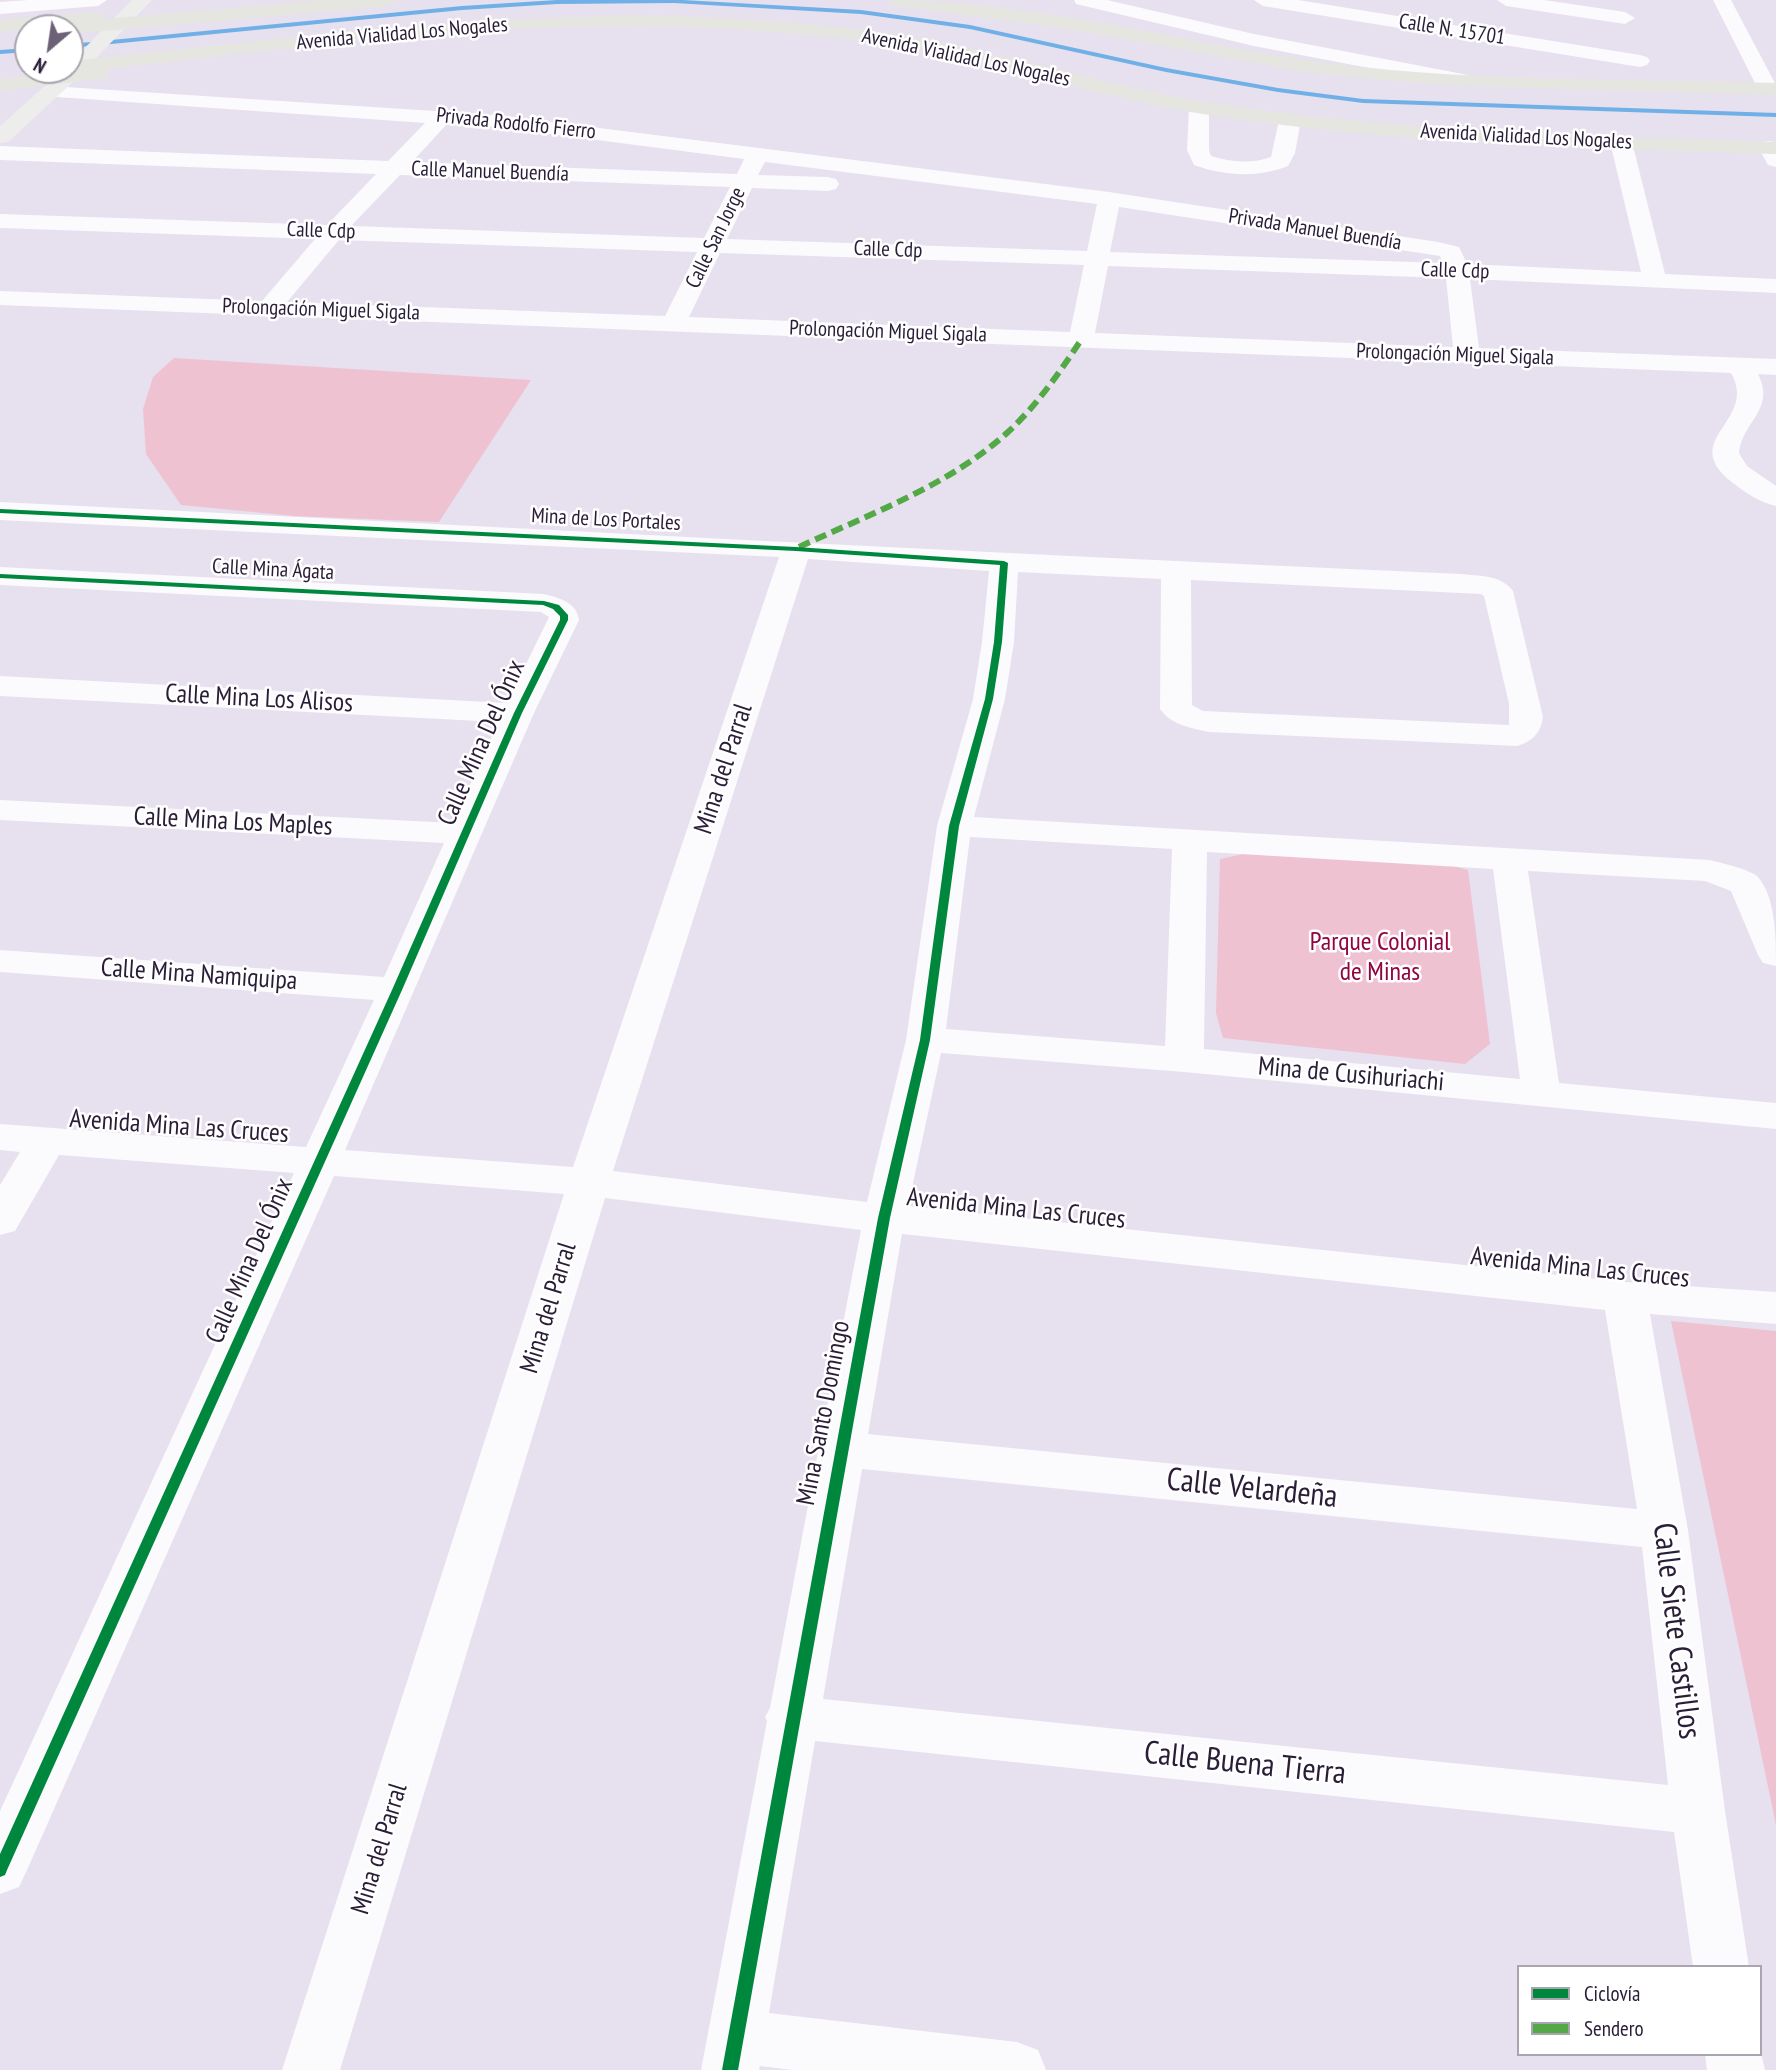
<!DOCTYPE html>
<meta charset="utf-8">
<style>
body{margin:0}
#map{position:relative;width:1776px;height:2070px;overflow:hidden;background:#e7e0ef;font-family:"PT Sans Narrow",sans-serif}
canvas{display:block}
.legend{position:absolute;left:1517px;top:1965px;width:245px;height:91px;box-sizing:border-box;background:#fff;border:2px solid #a9a5af;margin:0;padding:9px 12px;list-style:none;font-size:21px;color:#291d37}
.legend li{display:flex;align-items:center;gap:14px;height:35px}
.legend b{width:35px;border:2px solid #a9a5af}
.north{position:absolute;left:14px;top:14px;width:70px;height:70px;box-sizing:border-box;background:#fff;border:2px solid #a9a5af;border-radius:50%;rotate:209deg;font-size:19px;font-weight:700;line-height:28px;text-align:center;color:#291d37}
.north::after{content:'';display:block;margin:auto;width:24px;height:32px;background:#6c6177;clip-path:polygon(50% 0,100% 100%,50% 72%,0 100%)}
</style>
<div id="map">
<canvas width="1776" height="2070"></canvas>
<ul class="legend">
<li><b style="height:9px;background:#00873e"></b>Ciclovía</li>
<li><b style="height:9px;background:#53a945"></b>Sendero</li>
</ul>
<div class="north">N</div>
</div>
<script>
const ctx = document.querySelector('canvas').getContext('2d');
ctx.lineJoin = 'round';
function fill(path, color) { ctx.fillStyle = color; ctx.fill(path, 'evenodd'); }
function strokePath(path, color, width, dash) { ctx.strokeStyle = color; ctx.lineWidth = width; ctx.lineCap = dash ? 'butt' : 'round'; ctx.setLineDash(dash || []); ctx.stroke(path); }
function drawText(font, color, halo, rows, align = 'center') {
  ctx.font = font + ' "PT Sans Narrow",sans-serif'; ctx.lineWidth = 5; ctx.setLineDash([]); ctx.textBaseline = 'middle'; ctx.strokeStyle = halo; ctx.fillStyle = color; for (const [text, x, y, turn = 0] of rows) {
    ctx.save(); ctx.translate(x, y); ctx.rotate((+turn || 0) * Math.PI / 180); ctx.textAlign = isNaN(turn) ? turn : align; if (halo) ctx.strokeText(text, 0, 0); ctx.fillText(text, 0, 0); ctx.restore();
  }
}
fill(new Path2D(`
 M174 358 531 380 439 522 294 516 181 505 146 454 143 409 153 377Z
 M1248 853 1446 864 1468 870 1490 1044 1465 1064 1223 1038 1216 1013 1220 859Z
 M1671 1321 1776 1331V1825Z`), '#efc2d1');
fill(new Path2D(`
 M557 0H683L861 10 970 25 1166 68 1278 88 1363 99 1776 113V117L1363 103 1278 92 1166 72 970 29 861 14 674 3 557 4 462 10 70 48V44L462 6Z
 M28 48V52L0 54V50Z`), '#70b0e7');
fill(new Path2D(`
 M28 0H107L98 6 0 14V2Z
 M1074 0H1107L1254 34 1463 74 1470 76 1473 80 1470 84 1463 86 1254 46 1076 4Z
 M1254 0H1298L1640 55 1647 57 1650 61 1647 65 1640 67 1263 6Z
 M1497 0H1544L1625 12 1635 18 1625 24 1506 6Z
 M1713 0H1731L1776 85 1775 93H1761L1758 89Z
 M50 86 496 115 1109 192 1438 242 1459 247 1467 264 1641 272 1610 142 1613 137H1629L1632 142 1665 274 1776 279V293L1470 279 1479 348 1776 359V375L1758 374C1776 410 1743 420 1739 453L1747 466 1776 486V506C1761 503 1746 493 1733 483 1676 439 1759 422 1731 373L0 305V291L262 301 315 239 0 228V214L327 225 376 174 0 160V146L388 161 425 123 43 96 40 92 43 88ZM447 124 496 127 744 159 737 174 412 162ZM765 162 1097 204 1087 251 727 239 752 188 828 191 836 189 839 184 836 179 828 177 758 175ZM400 175 730 187 704 238 351 226ZM1119 207 1440 256 1443 263 1110 252ZM339 240 697 252 665 316 287 302ZM720 253 1084 265 1070 332 689 317ZM1108 266 1446 278 1453 347 1095 333Z
 M1199 101 1206 103 1209 107V150L1211 156C1230 162 1252 164 1271 157L1279 120 1283 116H1297L1301 120 1295 153 1288 166C1257 178 1225 176 1194 165L1187 150 1189 107 1192 103Z
 M1769 141 1776 142V167L1768 165 1758 147 1761 142Z
 M0 502C487 526 974 553 1461 574 1479 576 1502 575 1513 591L1543 717C1541 733 1532 742 1517 746L1209 732C1191 728 1171 725 1160 709L1161 579 1018 572 1014 642 1005 699 974 817 1710 860C1724 864 1746 868 1757 876 1776 896 1776 938 1776 966L1763 963 1758 955 1731 891 1705 881 1528 871 1559 1083 1776 1103V1129L1184 1072 941 1053 908 1206 1625 1282 1776 1292V1324L1650 1314 1688 1530 1725 1811 1749 1967H1693L1674 1832 815 1741 769 2013 1017 2042 1038 2050 1046 2070H792L760 2066 759 2070H701L767 1721 765 1717 770 1708 818 1452 817 1449 820 1443 861 1230 605 1198 340 2070H282L564 1194 334 1176 27 1870 19 1887 0 1894V1811L294 1173 59 1155 15 1231 0 1235V1185L20 1152 0 1150V1124L306 1147 374 1000 0 972V950L384 977 444 843 0 820V800L453 823 498 722 0 696V676L507 703 549 617 541 612 0 585V567L544 594C559 598 577 602 579 620L534 713 345 1150 573 1167 779 557 0 520ZM808 559 989 571 982 642 973 699 937 826 906 1040 867 1202 613 1171ZM1191 580 1481 594 1484 596 1509 704V725L1203 711 1192 705ZM970 837 1172 849 1165 1046 946 1029ZM1207 852 1493 869 1520 1079 1204 1049ZM902 1234 1605 1310 1637 1509 868 1434ZM862 1469 1642 1547 1668 1785 823 1699Z
 M1760 2048 1765 2070H1707L1705 2054H1760Z`), '#fbfafd');
fill(new Path2D(`
 M132 0H152L74 81 8 142 0 143V126L63 70H70V63Z`), '#edeeeb');
fill(new Path2D(`
 M324 0H398L389 6 70 34V28L61 27 0 32V20L94 12 101 14 103 19Z
 M887 0C1026 0 1163 38 1300 59 1457 83 1618 78 1776 83V95L1463 86 1381 80 1301 71 1069 29 896 6Z
 M657 15C750 19 842 24 933 41 1023 58 1110 86 1199 101 1390 132 1583 135 1776 142V154C1585 148 1393 144 1203 114 1114 100 1028 72 939 54 876 41 811 35 747 30 533 15 318 46 106 69L109 73 106 77 99 79 0 91V79L70 70V61C266 40 460 17 657 15Z`), '#e4e6df');
strokePath(new Path2D(`
 M799 547C870 514 950 485 1008 432 1037 405 1060 372 1081 340`), '#53a945', 6, [12, 6]);
fill(new Path2D(`
 M0 509 796 547 1004 561 1008 563 1002 642 993 699 959 826 930 1040 890 1218 738 2070H722L878 1218 920 1040 949 826 985 699 994 642 1000 565 796 551 0 513Z
 M0 574 544 601 559 605 568 615V620L522 713 402 990 7 1870 5 1875 0 1877V1854L392 990 514 713 560 620V616L553 609 543 605 0 578Z`), '#00873e');
drawText('21px', '#291d37', '#fff', [
 ["Calle N. 15701",1452,30,9],
 ["Avenida Vialidad Los Nogales",402,34,-5],
 ["Avenida Vialidad Los Nogales",966,58,12],
 ["Privada Rodolfo Fierro",516,124,6],
 ["Avenida Vialidad Los Nogales",1526,137,3],
 ["Calle Manuel Buendía",490,172,2],
 ["Privada Manuel Buendía",1315,230,9],
 ["Calle Cdp",321,231,2],
 ["Calle San Jorge",716,238,-64],
 ["Calle Cdp",888,250,2],
 ["Calle Cdp",1455,271,2],
 ["Prolongación Miguel Sigala",321,310,2],
 ["Prolongación Miguel Sigala",888,332,2],
 ["Prolongación Miguel Sigala",1455,355,2],
 ["Mina de Los Portales",606,520,3],
 ["Calle Mina Ágata",273,570,3]
]);
drawText('26px', '#291d37', '#fff', [
 ["Calle Mina Los Alisos",259,699,3],
 ["Calle Mina Del Ónix",482,743,-66],
 ["Mina del Parral",724,769,-72],
 ["Calle Mina Los Maples",233,822,3],
 ["Calle Mina Namiquipa",199,975,4],
 ["Mina de Cusihuriachi",1351,1075,5],
 ["Avenida Mina Las Cruces",179,1127,4],
 ["Avenida Mina Las Cruces",1016,1209,6],
 ["Calle Mina Del Ónix",250,1261,-66],
 ["Avenida Mina Las Cruces",1580,1268,6],
 ["Mina del Parral",549,1308,-73],
 ["Mina Santo Domingo",824,1413,-79],
 ["Mina del Parral",380,1849,-73]
]);
drawText('26px', '#920341', '#fff', [
 ["Parque Colonial",1380,943],
 ["de Minas",1380,973]
]);
drawText('32px', '#291d37', '#fff', [
 ["Calle Velardeña",1252,1489,6],
 ["Calle Siete Castillos",1676,1631,83],
 ["Calle Buena Tierra",1245,1764,6]
]);
</script>
